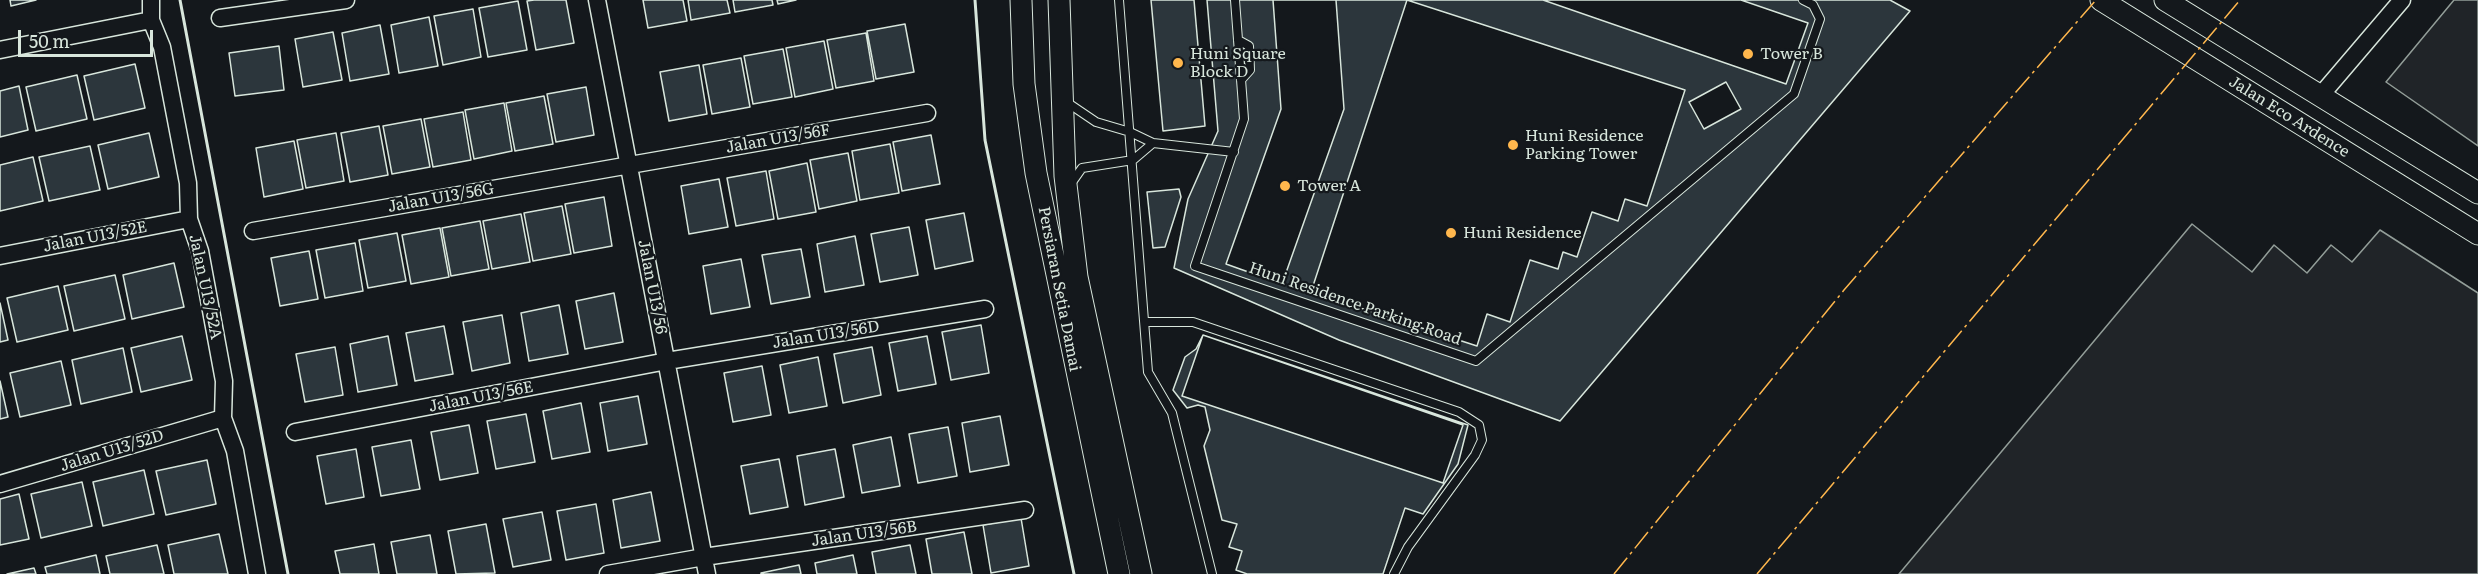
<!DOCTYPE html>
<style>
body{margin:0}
#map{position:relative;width:2478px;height:574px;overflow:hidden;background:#14181c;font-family:Literata,serif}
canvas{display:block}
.scale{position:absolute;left:18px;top:30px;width:135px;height:27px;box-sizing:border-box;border:3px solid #d8e6dc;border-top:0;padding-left:8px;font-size:18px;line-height:21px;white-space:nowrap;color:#d8e6dc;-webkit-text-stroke:4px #14181c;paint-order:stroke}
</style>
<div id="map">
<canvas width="2478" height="574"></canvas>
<div class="scale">50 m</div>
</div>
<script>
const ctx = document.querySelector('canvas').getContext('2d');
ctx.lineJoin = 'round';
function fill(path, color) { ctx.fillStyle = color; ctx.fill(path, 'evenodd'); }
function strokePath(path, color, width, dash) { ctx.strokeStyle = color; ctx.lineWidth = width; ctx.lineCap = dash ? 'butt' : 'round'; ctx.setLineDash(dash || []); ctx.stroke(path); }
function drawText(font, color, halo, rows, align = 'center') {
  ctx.font = font + ' Literata,serif'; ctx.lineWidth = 4.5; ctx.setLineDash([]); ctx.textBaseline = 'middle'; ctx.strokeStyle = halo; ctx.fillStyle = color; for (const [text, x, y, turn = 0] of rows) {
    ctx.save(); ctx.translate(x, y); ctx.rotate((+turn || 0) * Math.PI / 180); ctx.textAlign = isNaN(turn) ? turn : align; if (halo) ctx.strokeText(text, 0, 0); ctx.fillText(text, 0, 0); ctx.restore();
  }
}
const green = new Path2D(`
 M2454 0H2478V146L2386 82Z
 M2192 224 2252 272 2274 245 2307 273 2331 245 2352 262 2380 230 2478 293V574H1899Z`);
fill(green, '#202428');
strokePath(green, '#939e99', 1.5);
const building = new Path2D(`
 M10 0H36L11 6Z
 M534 0H566L574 43 536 50 527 1Z
 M643 0H683L687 21 648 28Z
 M688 0H727L730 13 691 20Z
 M733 0H772L773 5 735 12Z
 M777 0H796L778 4Z
 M1151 0H1194L1205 126 1163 131Z
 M1207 0H1890L1910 11 1560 421 1339 340 1174 268 1188 199 1218 131Z
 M1273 0H1336L1344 109 1282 284 1226 264 1281 109Z
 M1407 0 1685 90 1647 206 1625 199 1618 221 1592 212 1577 257 1563 252 1558 269 1530 260 1510 322 1487 314 1477 346 1311 292Z
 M1543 0H1741L1808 23 1786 84Z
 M518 1 527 50 488 57 479 8Z
 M473 9 481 57 443 65 434 16Z
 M429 17 438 66 399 73 391 25Z
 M905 24 914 72 876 79 867 31Z
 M380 25 389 74 350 81 342 33Z
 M333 32 342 80 303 87 295 39Z
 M866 33 874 81 836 88 827 40Z
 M824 41 833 89 795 97 786 48Z
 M279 46 284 90 235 96 229 53Z
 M783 49 792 97 753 104 744 56Z
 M741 58 750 107 712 114 703 65Z
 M135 64 145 108 94 120 84 76Z
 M699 65 707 114 669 121 660 72Z
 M77 75 87 119 36 131 26 87Z
 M1726 82 1741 109 1704 129 1689 102Z
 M19 86 28 130 0 137V91Z
 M586 87 594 135 556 142 547 94Z
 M544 96 553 144 515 151 506 103Z
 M504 103 512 151 474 159 465 110Z
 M463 112 471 160 433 167 424 119Z
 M421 119 430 167 392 174 383 126Z
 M379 126 388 175 350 182 341 133Z
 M149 133 159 177 108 189 98 145Z
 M336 133 344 181 306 188 297 140Z
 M931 135 940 184 902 191 893 142Z
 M294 141 303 189 264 197 256 148Z
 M890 144 899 193 860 200 852 151Z
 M90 146 100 190 49 201 39 157Z
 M848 153 857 201 819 209 810 160Z
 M33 157 43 201 0 211V165Z
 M807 163 816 212 778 219 769 171Z
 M766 171 774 219 736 226 727 178Z
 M719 179 728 227 689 234 681 186Z
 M1179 189 1181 197 1165 247 1153 248 1147 192Z
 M604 197 612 246 574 253 565 204Z
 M562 206 571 254 533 261 524 213Z
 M964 213 973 261 935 269 926 220Z
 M521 214 530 262 492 269 483 221Z
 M480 221 489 269 451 276 442 228Z
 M909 227 918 275 880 282 871 234Z
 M440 228 449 277 411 284 402 235Z
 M397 233 406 281 368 288 359 240Z
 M855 236 864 285 825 292 817 244Z
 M355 243 363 291 325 298 316 250Z
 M801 249 810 297 771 304 762 255Z
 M309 251 318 299 280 306 271 258Z
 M741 259 750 307 711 314 703 266Z
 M174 263 184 307 132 319 123 275Z
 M115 275 125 319 74 331 64 286Z
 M58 286 68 330 17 342 7 298Z
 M614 293 623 342 585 349 576 301Z
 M0 303 8 340 0 342Z
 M559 305 568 354 529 361 521 313Z
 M502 315 510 363 472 371 463 322Z
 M981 325 989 373 951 380 942 332Z
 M444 326 453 374 415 381 406 333Z
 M1203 335 1468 425 1458 464 1423 514 1405 508 1383 574H1247L1236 570 1242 551 1229 547 1237 524 1222 520 1204 446 1210 430 1205 407 1198 405 1187 408 1173 390 1185 357 1196 349Z
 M1203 335 1463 425 1443 483 1182 396Z
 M182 336 192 380 141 392 131 348Z
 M388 336 397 385 358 392 350 344Z
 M927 336 936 384 898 391 889 343Z
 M335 347 343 395 305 402 296 354Z
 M872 347 881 395 843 403 834 354Z
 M123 348 132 392 81 404 72 360Z
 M818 357 827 406 789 413 780 365Z
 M61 361 71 405 20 417 10 373Z
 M762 366 771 415 733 422 724 373Z
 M0 381 8 417 0 419Z
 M638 396 647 444 608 451 600 403Z
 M581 403 590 452 552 459 543 411Z
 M526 414 535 462 496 469 487 421Z
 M1000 416 1009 465 970 472 962 423Z
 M469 425 478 473 440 480 431 432Z
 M948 427 957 476 918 483 909 434Z
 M891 437 900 486 862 493 853 445Z
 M411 440 420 489 381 496 372 447Z
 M356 449 364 497 326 504 317 456Z
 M835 449 844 497 805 505 797 456Z
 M779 459 788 507 750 514 741 466Z
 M207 460 216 504 166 515 156 471Z
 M144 470 154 514 103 526 93 482Z
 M82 482 92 526 41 538 31 494Z
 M651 492 660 541 621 548 613 500Z
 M19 494 29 539 0 545V499Z
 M596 504 604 553 566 560 557 511Z
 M542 512 551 560 513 567 503 519Z
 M1021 518 1029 566 991 573 983 525Z
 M486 524 495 573 456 574 448 531Z
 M964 532 972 574H932L926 539Z
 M219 534 228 574H174L168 545Z
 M430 535 437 574H397L391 542Z
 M374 544 379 574H340L335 551Z
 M157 545 164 574H110L106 556Z
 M910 545 916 574H876L872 552Z
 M96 555 100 574H47L45 567Z
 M853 555 857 574H817L815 563Z
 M799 565 801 574H761V573Z
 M34 568 36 574H7Z`);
fill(building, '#2c363c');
strokePath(building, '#d8e6dc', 1.5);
const service = new Path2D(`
 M1119 0 1148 372 1172 413 1212 574
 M1235 0 1244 119 1195 266 1476 361 1794 94 1820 19 1813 5
 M1803 0 1813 5
 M1238 40 1249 46 1250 70 1241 80
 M1065 101 1096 122 1130 132 1153 143 1234 152
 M1070 185 1082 168 1133 160 1153 143
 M1146 322H1193L1459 412 1479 425 1482 440 1475 455 1408 547 1394 574`);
const minor = new Path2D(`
 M151 0V20L162 47 188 183 189 219 200 251 224 381 223 418 235 451 257 574
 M597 0 707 574
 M220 18 346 0
 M0 50 151 20
 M2321 95 2402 0
 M253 231 927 113
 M0 256 189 219
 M295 432 667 361 985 309
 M0 484 223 418
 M608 574 704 557 1025 510`);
const tertiary = new Path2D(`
 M1021 0 1024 84 1036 173 1119 574
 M1059 0 1065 176 1077 277 1141 574
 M2101 0 2478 234
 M2165 0 2478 193`);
strokePath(service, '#d8e6dc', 10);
strokePath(minor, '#d8e6dc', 19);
strokePath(tertiary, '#d8e6dc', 23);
strokePath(service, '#14181c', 8);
strokePath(minor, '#14181c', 16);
strokePath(tertiary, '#14181c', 21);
strokePath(new Path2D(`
 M180 0 288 574
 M975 0 985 140 1074 574`), '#d8e6dc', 3);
strokePath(new Path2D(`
 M1614 574 1844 290 2096 0
 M1757 574 2240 0`), '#ffb74d', 1.5, [21, 4.5, 3, 4.5]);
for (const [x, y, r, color] of [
 [1748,54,6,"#ffb74d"],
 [1178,63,6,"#ffb74d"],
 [1513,145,6,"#ffb74d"],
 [1285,186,6,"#ffb74d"],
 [1451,233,6,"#ffb74d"]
]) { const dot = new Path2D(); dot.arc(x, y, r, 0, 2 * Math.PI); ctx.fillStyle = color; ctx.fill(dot); strokePath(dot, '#14181c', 2); }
drawText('16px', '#d8e6dc', '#14181c', [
 ["Huni Square",1190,54],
 ["Block D",1190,72],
 ["Tower B",1760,54],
 ["Huni Residence",1525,136],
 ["Parking Tower",1525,154],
 ["Tower A",1297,186],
 ["Huni Residence",1463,233]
], 'left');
drawText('16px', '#d8e6dc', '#14181c', [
 ["Jalan Eco Ardence",2289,117,32],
 ["Jalan U13/56F",778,139,-10],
 ["Jalan U13/56G",441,198,-10],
 ["Jalan U13/52E",95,237,-11],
 ["Jalan U13/52A",205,287,78],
 ["Jalan U13/56",652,287,79],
 ["Persiaran Setia Damai",1059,289,79],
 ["Huni Residence Parking Road",1355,304,19],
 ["Jalan U13/56D",826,335,-9],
 ["Jalan U13/56E",481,397,-11],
 ["Jalan U13/52D",112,451,-17],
 ["Jalan U13/56B",864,534,-8]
]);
</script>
